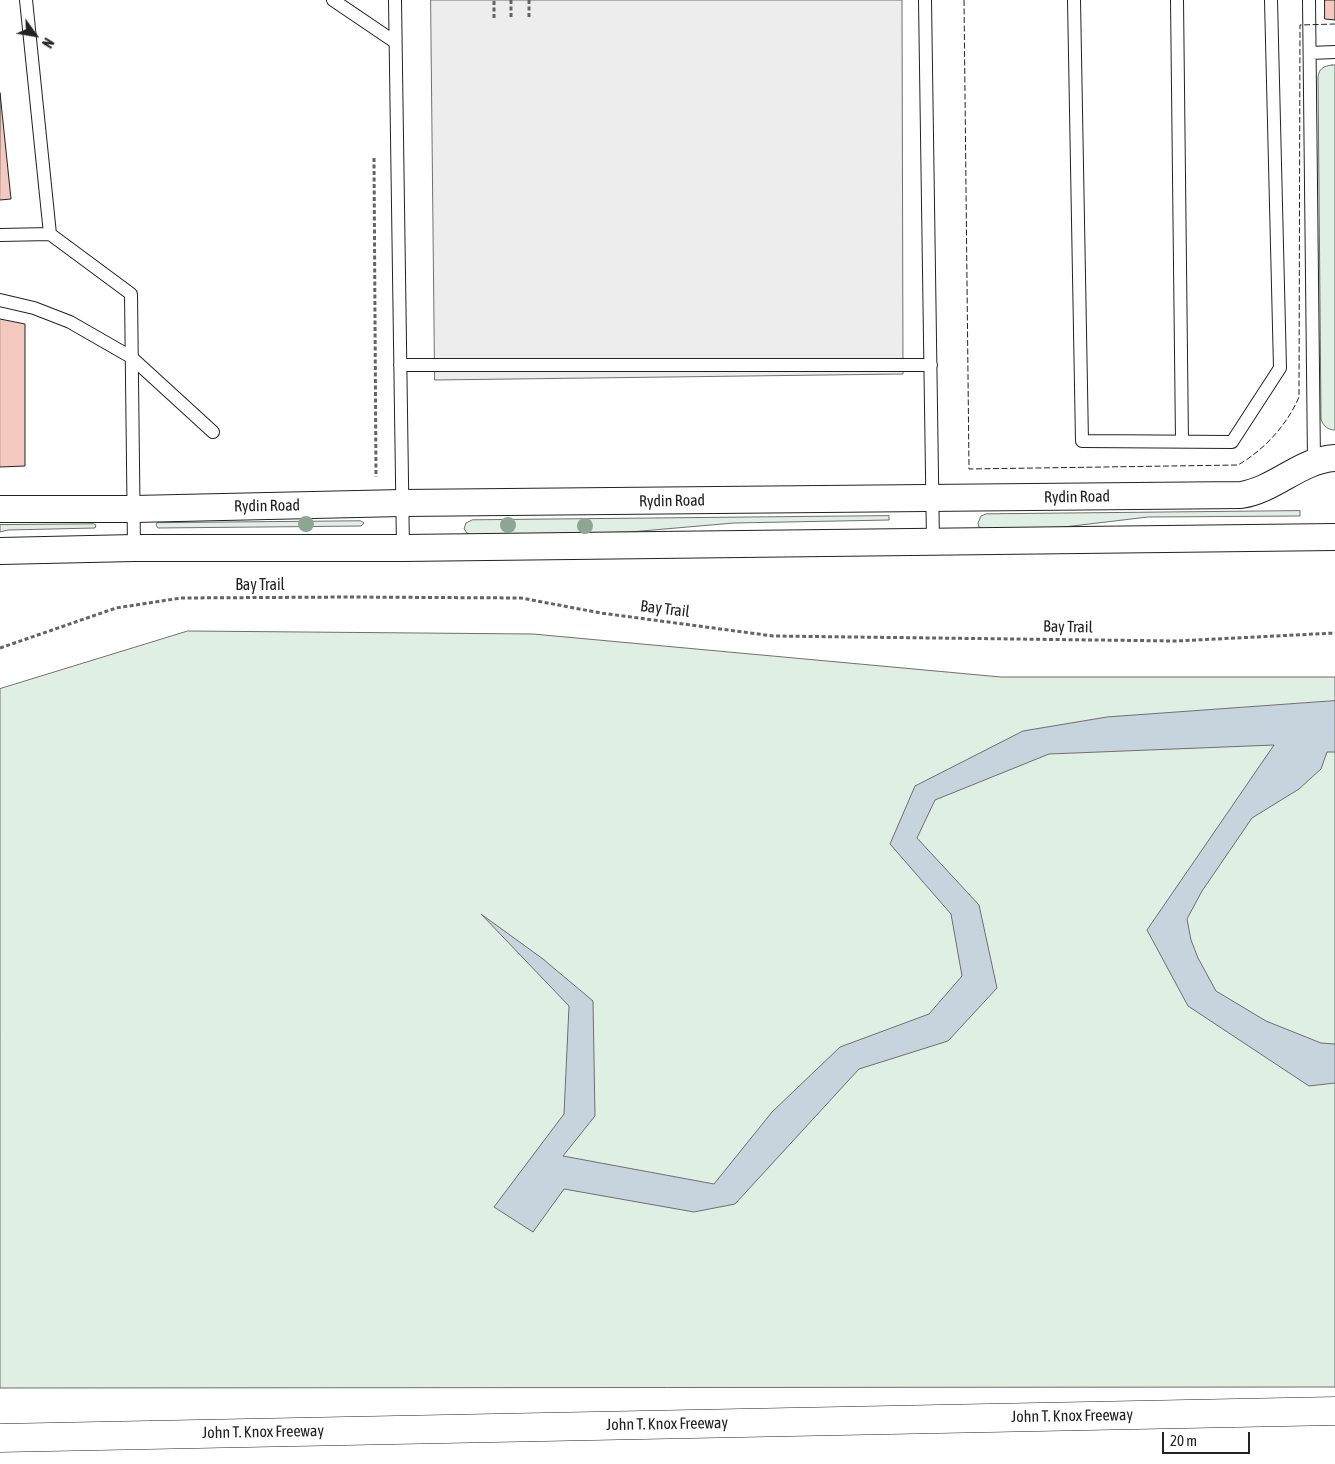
<!DOCTYPE html>
<style>
body{margin:0}
#map{position:relative;width:1335px;height:1464px;overflow:hidden;background:#fff;font-family:"Asap Condensed",sans-serif}
canvas{display:block}
.north{position:absolute;left:10px;top:10px;width:50px;height:50px;-webkit-text-stroke:4px #fff;paint-order:stroke;rotate:122deg;font-size:14px;font-weight:700;line-height:20px;text-align:center;color:#222}
.north::after{content:'';display:block;margin:auto;width:18px;height:22px;background:#222;clip-path:polygon(50% 0,100% 100%,50% 72%,0 100%)}
.scale{position:absolute;left:1162px;top:1432px;width:88px;height:22px;box-sizing:border-box;border:2px solid #222;border-top:0;padding-left:6px;font-size:15px;line-height:18px;white-space:nowrap;color:#222;-webkit-text-stroke:4px #fff;paint-order:stroke}
</style>
<div id="map">
<canvas width="1335" height="1464"></canvas>
<div class="north">N</div>
<div class="scale">20 m</div>
</div>
<script>
const ctx = document.querySelector('canvas').getContext('2d');
ctx.lineJoin = 'round';
function fill(path, color) { ctx.fillStyle = color; ctx.fill(path, 'evenodd'); }
function strokePath(path, color, width, dash) { ctx.strokeStyle = color; ctx.lineWidth = width; ctx.lineCap = dash ? 'butt' : 'round'; ctx.setLineDash(dash || []); ctx.stroke(path); }
function drawText(font, color, halo, rows, align = 'center') {
  ctx.font = font + ' "Asap Condensed",sans-serif'; ctx.lineWidth = 4; ctx.setLineDash([]); ctx.textBaseline = 'middle'; ctx.strokeStyle = halo; ctx.fillStyle = color; for (const [text, x, y, turn = 0] of rows) {
    ctx.save(); ctx.translate(x, y); ctx.rotate((+turn || 0) * Math.PI / 180); ctx.textAlign = isNaN(turn) ? turn : align; if (halo) ctx.strokeText(text, 0, 0); ctx.fillText(text, 0, 0); ctx.restore();
  }
}
const green = new Path2D(`
 M1332 65H1335V430C1328 430 1323 426 1321 419L1318 77C1319 69 1323 66 1332 65Z
 M1300 511V516L1148 517 1064 527 986 530 979 527 978 523 981 516 986 514Z
 M889 516V520L734 523 630 532 471 535 467 533 464 529 466 523 472 520Z
 M361 521 364 523 361 526 158 528 156 525 157 523Z
 M94 524 96 525 95 528 8 530 0 532V525Z
 M188 631 533 634 1001 677H1335V1387L0 1388V689Z`);
fill(green, '#e0efe3');
strokePath(green, '#6f6f6f', 1);
const parking = new Path2D(`
 M431 0H902L903 374 435 380Z`);
fill(parking, '#ededed');
strokePath(parking, '#6f6f6f', 1);
const water = new Path2D(`
 M1335 701V752H1327L1321 769 1299 789 1252 818 1202 891 1187 919 1191 940 1198 958 1216 991 1266 1021 1321 1043 1335 1044V1083L1309 1086 1188 1006 1147 930 1274 745 1049 754 935 800 917 838 979 905 997 988 948 1041 859 1069 735 1204 694 1212 564 1189 533 1232 494 1207 564 1114 569 1006 481 914 543 959 593 1001 595 1116 563 1156 714 1184 772 1112 840 1047 929 1014 962 976 951 914 890 844 915 786 1023 731 1107 717Z`);
fill(water, '#c7d3dd');
strokePath(water, '#6f6f6f', 1);
const building = new Path2D(`
 M1325 0H1335V20L1325 19Z
 M0 93 11 199 0 200Z
 M0 319 25 324V466L0 467Z`);
fill(building, '#f3c9c0');
strokePath(building, '#222', 1);
const lane = new Path2D(`
 M26 0 50 234
 M333 0 395 42
 M395 0 403 548
 M925 0 933 542
 M1074 0 1082 441 1232 442 1280 368 1271 0
 M1177 0 1182 441
 M1309 0 1314 462
 M1310 53 1335 52
 M0 235 50 234 131 294 134 548
 M0 300 34 308 70 322 131 357 213 432
 M400 365H931`);
const street = new Path2D(`
 M0 509H134L402 503 1241 495C1275 490 1300 460 1335 458
 M0 551 134 548H403L1335 537`);
const highway = new Path2D(`
 M0 1438 1335 1411`);
strokePath(lane, '#222', 14);
strokePath(street, '#222', 28);
strokePath(highway, '#222', 29);
strokePath(new Path2D(`
 M511 0V17
 M529 0V17
 M494 18V0
 M374 158 376 477
 M0 648 116 608 181 598 351 597 521 598 601 613 773 636 1176 641 1335 633`), '#646464', 3, [4, 2.5]);
strokePath(lane, '#fff', 12);
strokePath(street, '#fff', 26);
strokePath(highway, '#fff', 28);
strokePath(new Path2D(`
 M964 0 969 469 1238 465C1264 450 1287 425 1299 397L1300 25 1335 24`), '#222', 1, [6, 2.5]);
ctx.fillStyle = '#8da692';
for (const [x, y] of [
 [306,524],
 [508,525],
 [585,526]
]) { ctx.beginPath(); ctx.arc(x, y, 8, 0, 2 * Math.PI); ctx.fill(); }
drawText('16px', '#222', '#fff', [
 ["Rydin Road",1077,497,-1],
 ["Rydin Road",672,501,-1],
 ["Rydin Road",267,506,-1],
 ["Bay Trail",260,585],
 ["Bay Trail",665,609,7],
 ["Bay Trail",1068,627,1],
 ["John T. Knox Freeway",1072,1416,-1],
 ["John T. Knox Freeway",667,1424,-1],
 ["John T. Knox Freeway",263,1432,-1]
]);
</script>
